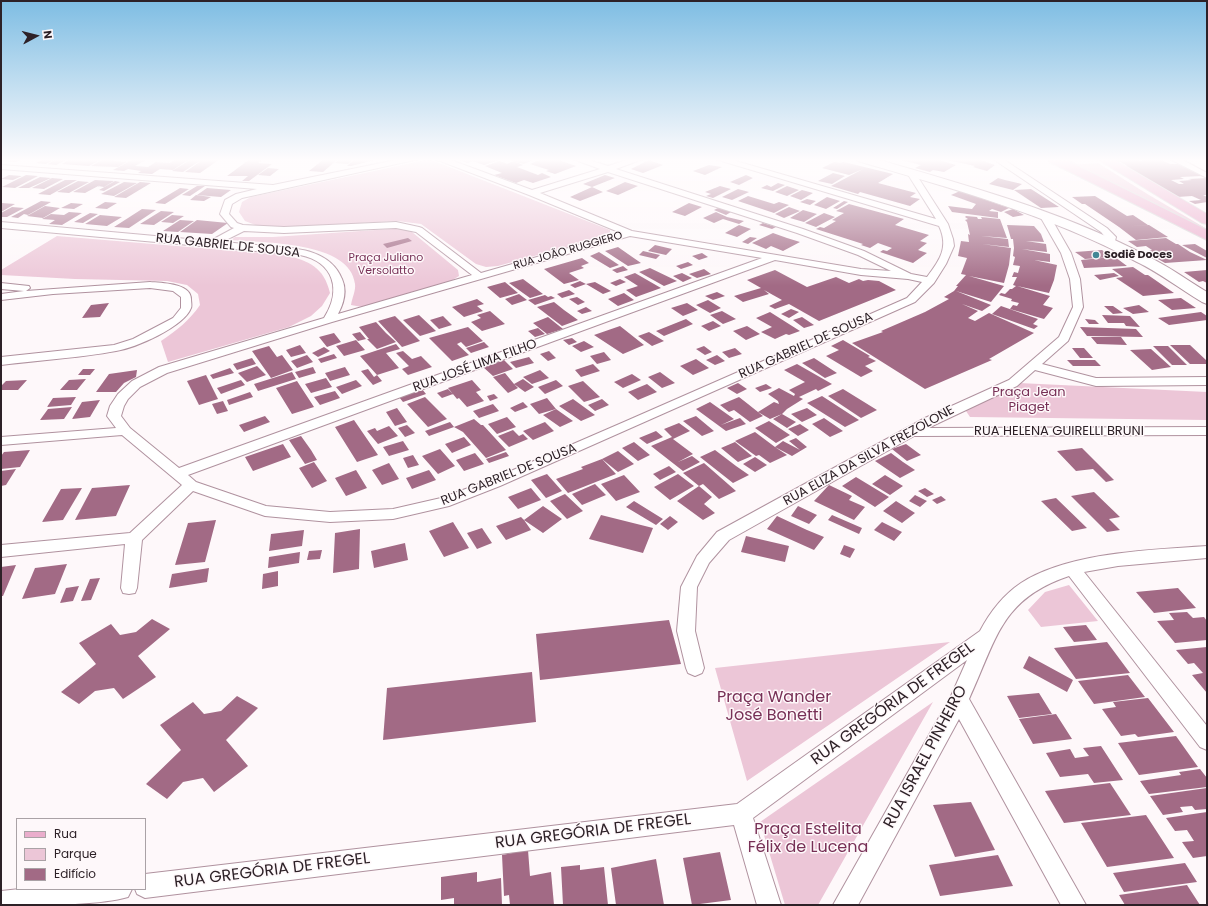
<!DOCTYPE html>
<meta charset="utf-8">
<style>
body{margin:0}
#map{position:relative;width:1208px;height:906px;overflow:hidden;background:#fef8fa;font-family:Poppins,sans-serif}
canvas{display:block}
.frame{position:absolute;inset:0;border:2px solid #2d2127;pointer-events:none}
.legend{position:absolute;left:16px;top:818px;width:130px;height:72px;box-sizing:border-box;background:#fef8fa;border:1px solid #aaa2a6;margin:0;padding:5px 7px;list-style:none;font-size:12px;color:#2d2127}
.legend li{display:flex;align-items:center;gap:8px;height:20px}
.legend b{width:20px;border:1px solid #aaa2a6}
.north{position:absolute;left:16px;top:16px;width:40px;height:40px;-webkit-text-stroke:3px #fef8fa;paint-order:stroke;rotate:83deg;font-size:11px;font-weight:700;line-height:16px;text-align:center;color:#2d2127}
.north::after{content:'';display:block;margin:auto;width:14px;height:18px;background:#2d2127;clip-path:polygon(50% 0,100% 100%,50% 72%,0 100%)}
</style>
<div id="map">
<canvas width="1208" height="906"></canvas>
<div class="frame"></div>
<ul class="legend">
<li><b style="height:5px;background:#eaadcc"></b>Rua</li>
<li><b style="height:11px;background:#ecc6d7"></b>Parque</li>
<li><b style="height:11px;background:#a26a85"></b>Edifício</li>
</ul>
<div class="north">N</div>
</div>
<script>
const ctx = document.querySelector('canvas').getContext('2d');
ctx.lineJoin = 'round';
function fill(path, color) { ctx.fillStyle = color; ctx.fill(path, 'evenodd'); }
function strokePath(path, color, width, dash) { ctx.strokeStyle = color; ctx.lineWidth = width; ctx.lineCap = dash ? 'butt' : 'round'; ctx.setLineDash(dash || []); ctx.stroke(path); }
function drawText(font, color, halo, rows, align = 'center') {
  ctx.font = font + ' Poppins,sans-serif'; ctx.lineWidth = 3; ctx.setLineDash([]); ctx.textBaseline = 'middle'; ctx.strokeStyle = halo; ctx.fillStyle = color; for (const [text, x, y, turn = 0] of rows) {
    ctx.save(); ctx.translate(x, y); ctx.rotate((+turn || 0) * Math.PI / 180); ctx.textAlign = isNaN(turn) ? turn : align; if (halo) ctx.strokeText(text, 0, 0); ctx.fillText(text, 0, 0); ctx.restore();
  }
}
fill(new Path2D(`
 M426 160 434 161 610 230V235L498 266 486 267 476 264 421 224 397 221 285 227 258 226 245 221 239 212 242 202 251 197Z
 M1098 163 1149 195 1207 229V234L1070 165Z
 M390 229H402L412 232 458 270 459 276 451 281 362 307 351 305C352 298 356 290 355 284 351 241 262 243 231 240L235 237H273Z
 M57 236 285 255C309 261 324 267 330 293L322 306 311 316 289 327 168 362 161 341C177 330 189 321 200 305L198 294 187 285 167 281 75 279 1 275V270Z
 M1019 383 1207 392V420L970 417 966 411 972 406Z
 M1069 585 1098 621 1041 627 1028 610 1045 592Z
 M950 642 747 781 715 668Z
 M933 702 818 905H785L760 822Z`), '#ecc6d7');
fill(new Path2D(`
 M23 159 16 162 1 161 2 159Z
 M44 159H55L46 164 36 163Z
 M57 159H67L56 165 48 164Z
 M71 159H102L89 166 62 164Z
 M104 159H116L113 161 127 162 118 167 91 166Z
 M134 159H147L135 166 148 167 156 162 170 163 175 160H188L173 170 160 169 152 174 138 173 141 171 128 169 124 171 113 170Z
 M204 159H220L200 173 185 172Z
 M250 159H263L258 163 272 164 249 181H242L248 176H227Z
 M324 159H338L323 172 309 171Z
 M340 159H353L348 164 335 163Z
 M355 159H374V160L351 166H347Z
 M535 159 524 164 510 160V159Z
 M543 159H556L576 166 555 174 546 171 549 170 530 164Z
 M935 159 956 165 944 172 933 170 930 172 915 168 921 165 901 160Z
 M977 159 995 165 987 171 973 167 975 166 948 160Z
 M1115 159H1137L1139 161H1143L1141 159 1161 160 1170 164H1178L1202 176 1180 177 1184 179 1171 180 1179 184H1184L1179 181 1192 180 1188 179 1207 178V195H1203L1207 197V202L1195 204 1189 201 1201 200 1192 196 1177 197 1128 170 1126 165Z
 M190 160H201L183 172 172 171Z
 M459 160 499 159V160L484 165 473 161 468 163Z
 M649 160 663 165 643 173 631 169Z
 M500 161 507 164 514 161 523 165 517 167 538 175 542 173 551 177 533 183 524 180 516 183 494 175 502 173 485 166Z
 M834 162 839 163 844 162 893 174 878 183 916 193 910 197 920 199 910 206 860 192 858 194 831 186 863 169 849 175 822 168Z
 M709 165 722 167 705 175 693 171Z
 M268 168 279 169 270 176 258 175Z
 M833 173 845 176 832 184 818 181Z
 M9 175 22 176 13 180 1 179Z
 M26 175 38 176 15 188 2 187Z
 M605 175 615 178 592 187 583 184Z
 M746 175 753 178 739 185 730 182Z
 M40 177 51 178 29 188H18Z
 M52 178 63 179 44 189 32 188Z
 M998 178 1005 180 1022 184 1013 190 989 184Z
 M65 180H77L50 195 38 194Z
 M95 180 114 181 104 187 98 186 102 184 85 193 73 192Z
 M78 181 89 182 69 193 57 192Z
 M115 181 120 182 104 191 99 190Z
 M124 182 137 183 114 196 101 194Z
 M140 182 151 183 126 198 114 197Z
 M625 182 638 186 618 195 606 191Z
 M778 183 785 185 773 191 761 188 767 185 771 187Z
 M197 186H205L190 196 182 195Z
 M720 186 731 189 713 198 706 196 711 194 705 192Z
 M787 186 799 190 787 196 775 192Z
 M592 187 603 192 580 201 570 197Z
 M180 188 189 189 165 204 155 203Z
 M207 188 231 190 221 197 197 195Z
 M738 189 749 192 732 200 722 197Z
 M1031 189 1059 207 1041 208 1014 190Z
 M802 190 813 193 801 200 790 196Z
 M960 191 1009 208 1001 212 992 209 989 211 998 212V218L952 212 948 206 972 209 976 204 951 195Z
 M196 195 211 197 204 201 190 200Z
 M748 196 774 204 779 202 789 205 774 213 738 201Z
 M1095 196 1127 216 1133 215 1148 225 1119 227 1085 204H1082L1072 197Z
 M827 197 840 201 826 209 814 205Z
 M807 199 816 201 810 205 800 202Z
 M41 201 51 202 28 215 24 214 18 218 11 217Z
 M844 201 848 202 837 209 833 208Z
 M105 202 117 203 107 209 95 208Z
 M71 203 83 204 74 209 61 208Z
 M689 203 702 207 685 216 672 212Z
 M1 204 2 203 15 204 1 212Z
 M849 204 904 219 895 225 929 235 920 241 927 243 918 250 927 253 913 263 880 252 883 250 887 251 892 248 878 243 870 248 861 245 863 244 816 229 820 227 824 228 836 221 832 220 844 213 836 211Z
 M45 206 60 208 43 218 27 216Z
 M12 207 24 208 7 217H1V213Z
 M789 207 800 211 784 218 775 214Z
 M718 208 731 212 726 215 714 210Z
 M142 209 156 210 129 228 114 227Z
 M1013 209 1024 215 1013 217 1004 212Z
 M803 210 817 214 804 222 790 218Z
 M161 211 174 212 154 225 140 224Z
 M69 212 82 213 62 225 49 224 55 220 42 219 51 214 64 215Z
 M716 212 727 217 744 221 739 224 723 219 714 223 703 218Z
 M90 213 98 214 83 223 74 222Z
 M824 213 835 217 816 227 805 223Z
 M100 215 122 217 107 226 85 224Z
 M172 215 184 216 173 223 161 222Z
 M966 216 977 217 978 219H982L981 217 1000 219 1007 238 981 236 1008 239 1009 247 982 244 1011 248 1009 265 1004 283 969 276 1004 286 991 302 956 291 991 305 982 311 962 304 978 311 968 318 975 321 989 313 1034 333 989 359 992 360 925 389 852 343 883 332 881 331 925 312 949 299 944 297 954 291 958 286H956L966 275 961 274 967 258 958 256 961 241 969 242 968 234 970 235 967 222 965 220 968 219 965 217Z
 M180 220 194 221 178 232 163 231Z
 M197 220 228 223 212 234 180 232Z
 M763 223 776 227 772 229 759 225Z
 M739 225 751 229 737 237 725 233Z
 M1007 225 1034 226 1041 234 1044 242 1026 241 1046 244 1047 252 1022 249 1050 254V262L1034 260 1057 265 1054 280 1049 293 1017 286 1050 296 1043 305 1053 308 1044 319 1010 309 1013 305 1017 306 1019 303 1011 301 1012 299 999 295 1001 293 1005 294 1010 289H1012L1016 286 1013 285 1017 277H1012L1014 272 1018 273 1020 266 1013 265 1015 257 1013 256 1014 248 1013 239H1011Z
 M1149 225 1168 237 1136 240 1119 227Z
 M773 233 787 238 800 242 783 251 771 246 766 249 752 243Z
 M750 237 757 238 748 244 742 242Z
 M408 238 412 241 387 248 383 244Z
 M1166 238 1176 244H1178L1190 252 1207 260 1165 263 1151 255H1155L1149 251 1152 250 1146 246 1137 247 1128 241Z
 M1195 244 1207 251V258L1182 245Z
 M655 245 672 249 666 255 648 251Z
 M618 247 628 254 641 263 628 266 605 251Z
 M1102 250 1112 257 1085 259 1075 252Z
 M643 251 660 255 656 259 639 255Z
 M599 252 610 259 619 265 610 268 590 256Z
 M702 253 708 257 699 260 692 256Z
 M1112 257H1115L1127 266 1084 268 1081 260Z
 M582 258 589 263 581 266 584 268 569 273 579 280 564 284 544 269Z
 M688 262 693 265 681 269 676 266Z
 M623 266 628 270 617 273 612 270Z
 M1133 267 1145 275H1148L1174 293 1143 296 1116 278 1123 277 1112 269Z
 M650 268 677 281 664 286 639 272Z
 M704 269 711 274 697 278 689 274Z
 M775 270 807 287 836 277 849 283 859 279 863 281 868 280 879 281 896 290 819 321 789 304 775 309 769 306 782 300 764 290 769 294 743 302 734 296 761 288 747 280Z
 M1207 270V283L1203 281 1199 282 1184 272Z
 M635 273 661 288 636 297 626 290 638 286 624 277Z
 M682 273 692 278 683 282 673 276Z
 M1114 273 1119 276 1100 280 1094 275Z
 M523 279 543 294 530 298 509 283Z
 M620 279 626 282 616 286 610 283Z
 M580 281 586 284 575 288 570 285Z
 M505 282 518 293 500 298 487 287Z
 M595 282 611 291 603 294 586 284Z
 M569 290 575 294 562 298 557 294Z
 M717 292 725 296 713 300 705 296Z
 M624 293 634 300 618 306 608 299Z
 M519 294 527 300 512 305 505 299Z
 M545 295 548 297 551 296 555 298 535 305 528 300Z
 M577 297 585 302 578 305 569 299Z
 M1181 298 1196 308 1172 310 1158 300Z
 M477 299 484 304 477 306 483 311 464 317 452 307Z
 M708 300 721 308 710 313 696 305Z
 M554 302 564 310 578 320 562 326 537 307Z
 M109 303 100 317 82 318 91 305Z
 M687 303 698 310 683 316 671 308Z
 M1139 305 1149 312 1133 314 1123 308Z
 M1001 306 1038 319 1033 324 1038 326 1034 329 992 314Z
 M1104 306H1113L1123 313 1113 314Z
 M586 307 592 311 582 314 577 311Z
 M791 309 799 312 789 318 781 314Z
 M490 311 505 324 482 331 471 322 481 318 477 315Z
 M722 311 736 319 723 324 710 315Z
 M770 312 800 331 789 335 786 334 775 339 761 332 772 327 756 318Z
 M1201 312 1207 316V320L1169 325 1158 318Z
 M419 315 436 331 420 336 403 320Z
 M1102 315 1130 316 1140 327 1126 326 1124 323H1108Z
 M395 316 420 341 402 347 378 321Z
 M443 316 452 325 439 329 430 320Z
 M548 317 563 329 547 334 533 323Z
 M802 317 814 325 804 328 793 320Z
 M686 319 693 324 664 336 656 331Z
 M1085 319 1095 320 1099 324H1089Z
 M713 321 721 326 709 331 701 326Z
 M376 322 386 333 396 342 377 349 367 339H369L359 327Z
 M620 326 644 345 623 354 594 335Z
 M747 326 760 334 746 340 733 331Z
 M468 327 483 341 466 347 461 342 457 344 469 355 452 361 429 338Z
 M1080 327 1136 329 1143 337 1087 336Z
 M538 328 545 334 535 337 528 331Z
 M360 332 366 339 358 341 352 334Z
 M649 332 664 341 652 346 638 336Z
 M334 333 341 342 327 347 319 337Z
 M1091 337H1121L1127 345 1097 344Z
 M572 338 577 342 569 345 563 340Z
 M356 340 365 350 344 356 336 346Z
 M843 340 870 356 868 357 876 361 865 366 873 371 861 377 826 356 839 350 831 346Z
 M584 341 594 347 581 352 572 346Z
 M484 342 489 347 471 353 466 348Z
 M396 344 400 349 386 353 399 368 377 375 382 381 373 385 361 371 368 369 374 377 377 375 360 356Z
 M300 345 306 353 291 357 286 350Z
 M1170 345H1190L1207 361V364H1190Z
 M269 346 277 357 282 355 293 370 271 378 252 351Z
 M704 346 712 352 705 355 696 349Z
 M1153 346H1168L1187 365H1172Z
 M324 347 330 351 318 357 312 353Z
 M735 348 742 354 729 358 722 352Z
 M1072 348H1084L1093 358H1080Z
 M1151 349 1171 367 1152 370 1130 350Z
 M403 351 412 359 421 356 432 367 408 375 402 369 409 366 396 353Z
 M549 351 556 358 548 361 540 354Z
 M604 352 611 360 597 364 590 356Z
 M334 354 337 358 321 363 318 359Z
 M307 355 313 362 297 368 291 361Z
 M717 355 725 361 715 365 706 360Z
 M529 357 534 363 516 368 510 362Z
 M252 358 256 364 237 370 233 364Z
 M814 358 837 373 825 378 802 363Z
 M696 359 709 368 693 375 680 366Z
 M504 360 513 369 493 376 483 367Z
 M1067 360H1095L1101 366H1073Z
 M593 364 600 371 581 377 575 370Z
 M797 364 832 384 818 391 816 389 799 397 803 399 787 409 782 414 770 419 758 412 774 402 779 404 778 401 768 394 779 388 794 396 795 394 789 390 805 382 784 370Z
 M257 366 266 375 247 382 238 373Z
 M313 367 316 373 299 378 295 372Z
 M345 367 350 375 330 381 325 373Z
 M230 368 234 373 213 379 210 375Z
 M83 369H95L90 375H78Z
 M137 370 136 377 124 383 116 392H96L109 374Z
 M540 370 549 378 532 384 523 377Z
 M292 372 296 379 258 391 254 384Z
 M660 372 675 383 662 388 648 377Z
 M505 373 514 384 518 388 508 393 493 377Z
 M632 374 641 380 623 388 614 382Z
 M206 375 218 399 199 405 187 381Z
 M326 378 332 387 311 393 305 384Z
 M86 379 77 390H60L69 380Z
 M523 379 534 387 525 392 514 384Z
 M27 380 18 390H1V386L6 381Z
 M241 380 245 385 221 394 217 388Z
 M356 380 362 386 342 394 336 387Z
 M472 380 481 390 476 392 484 401 467 407 459 398 457 399 448 388Z
 M556 380 563 386 545 394 538 387Z
 M297 381 314 407 292 414 276 388Z
 M583 381 600 397 584 402 568 386Z
 M738 383 747 389 737 394 727 388Z
 M647 384 657 392 638 400 628 392Z
 M766 384 772 388 760 392 755 388Z
 M422 389 426 394 403 402 399 397Z
 M448 389 453 394 442 398 437 393Z
 M843 389 877 410 861 418 828 396Z
 M335 391 340 398 320 405 314 397Z
 M250 392 253 397 229 405 227 400Z
 M494 394 498 398 490 401 487 396Z
 M822 396 859 420 845 427 807 403Z
 M76 397 71 405 47 407 53 398Z
 M425 397 447 419 428 427 407 404Z
 M739 397 748 404 763 416 750 422 734 410 729 412 720 405Z
 M547 398 556 409 539 414 530 404Z
 M573 399 595 415 581 421 559 406Z
 M602 399 609 405 595 411 588 405Z
 M100 400 90 417 72 419 82 402Z
 M223 401 228 411 217 414 212 404Z
 M523 402 528 407 515 412 510 408Z
 M710 402 734 419 721 425 740 418 746 424 726 431 696 409Z
 M493 404 499 411 479 418 473 411Z
 M72 407 64 419 40 420 48 409Z
 M397 408 407 422 395 426 386 412Z
 M807 408 817 415 802 422 791 414Z
 M556 409 573 421 560 427 543 415Z
 M782 414 796 422 787 428 773 419Z
 M265 416 270 422 244 432 239 425Z
 M696 416 714 431 702 436 683 421Z
 M507 417 516 427 497 434 488 424Z
 M824 418 843 431 830 437 812 424Z
 M474 419 481 425H483L506 450 486 458 463 432 454 427 429 436 425 431 450 422 454 427Z
 M354 420 378 455 357 462 335 427Z
 M769 421 790 435 776 443 755 428Z
 M545 422 554 431 533 440 523 431Z
 M679 423 690 431 673 439 693 454 678 462 692 456 700 462 683 471 651 446 672 437 664 429Z
 M800 424 809 430 798 436 788 429Z
 M407 425 415 433 405 437 398 428Z
 M389 426 398 436 378 444 367 431 375 428 377 431Z
 M513 430 519 436 523 434 528 439 509 447 498 436Z
 M656 431 663 437 647 444 639 438Z
 M755 432 775 447 783 441 800 450 789 441 796 438 807 447 792 456 775 447 787 455 770 463 759 455 756 456 735 441Z
 M301 436 311 450 317 460 305 464 289 440Z
 M464 437 471 445 452 453 445 444Z
 M403 441 409 450 389 456 383 447Z
 M634 442 650 455 638 461 622 448Z
 M735 442 752 456 738 462 721 448Z
 M283 444 291 457 253 471 245 457Z
 M906 444 921 455 907 461 892 449Z
 M1082 448 1114 480 1106 482 1093 469 1076 471 1057 451Z
 M440 449 455 466 438 474 422 456Z
 M30 450 20 467 1 469V456L4 452Z
 M715 450 736 466 749 475 733 483 700 457Z
 M618 451 634 464 618 472 602 459Z
 M506 452 509 456 489 463 486 459Z
 M475 453 484 464 464 471 456 460Z
 M891 453 903 462 915 470 900 478 875 461Z
 M413 455 419 465 408 468 403 458Z
 M755 457 767 465 755 472 743 464Z
 M602 459 616 474 568 493 556 479 583 469 581 467Z
 M314 462 327 481 312 488 299 468Z
 M389 463 399 479 382 485 372 470Z
 M704 463 736 491 719 499 703 484 699 486 712 497 704 504 715 513 703 520 677 501 699 486 683 473Z
 M669 466 676 472 660 480 653 474Z
 M16 469 6 485 1 486V471Z
 M356 470 367 488 346 496 335 478Z
 M429 470 436 480 412 489 406 478Z
 M547 474 562 491 546 498 531 480Z
 M678 474 694 486 670 500 654 487Z
 M624 475 640 492 616 501 601 484Z
 M885 475 903 486 890 495 872 484Z
 M856 477 889 497 875 507 842 486Z
 M595 484 606 495 582 505 572 494Z
 M130 485 116 516 75 520 92 488Z
 M829 485 852 496 849 500 865 507 854 520 814 501Z
 M82 488 63 520 42 522 61 489Z
 M531 488 541 500 518 509 508 497Z
 M925 488 934 494 927 497 918 491Z
 M1094 492 1120 517 1109 519 1120 530 1107 532 1071 496Z
 M565 494 583 511 567 519 550 501Z
 M915 495 927 501 920 507 909 501Z
 M941 496 946 500 937 504 932 500Z
 M1056 498 1087 528 1072 531 1041 501Z
 M634 501 663 519 656 525 626 507Z
 M896 501 915 513 902 523 883 511Z
 M543 506 562 519 543 533 524 520 531 530 506 540 496 526 521 517 524 520Z
 M798 506 817 515 809 524 791 516Z
 M601 515 653 528 643 553 589 539Z
 M832 515 862 528 859 534 828 520Z
 M670 516 678 522 668 530 660 524Z
 M777 516 807 530 824 537 814 550 767 529Z
 M216 520 205 562 175 565 188 523Z
 M453 522 469 548 444 557 429 531Z
 M882 522 902 532 894 541 874 530Z
 M482 528 492 543 477 549 467 533Z
 M360 529 359 569 333 573 335 533Z
 M304 530 302 546 269 551 271 534Z
 M746 536 789 546 785 562 741 552Z
 M405 543 408 560 374 568 371 551Z
 M844 545 855 549 850 558 840 554Z
 M322 550 320 559 307 560 309 551Z
 M300 552 299 563 268 568 269 557Z
 M67 564 55 594 22 599 35 568Z
 M16 565 3 596H1V567Z
 M209 568 207 582 169 588 172 574Z
 M278 571V586L262 589 263 574Z
 M100 578 91 600 81 601 90 579Z
 M79 586 73 601 60 603 66 588Z
 M1178 588 1196 608 1154 613 1136 592Z
 M1187 612 1193 618 1204 617 1207 621V640L1175 643 1157 621 1174 620 1169 613Z
 M152 619 170 629 138 656 156 677 123 699 114 688 95 691 79 704 61 692 96 664 79 643 111 624 120 635 136 632Z
 M669 620 681 664 540 680 536 634Z
 M1086 625 1097 640 1074 642 1063 627Z
 M1107 642 1130 673 1076 679 1054 648Z
 M1207 647V693L1192 675 1203 673 1194 663 1188 664 1176 650Z
 M1029 656 1073 680 1067 692 1023 668Z
 M532 672 536 722 383 740 387 688Z
 M1128 675 1145 697 1094 704 1078 681Z
 M1039 693 1052 714 1019 718 1007 696Z
 M237 696 258 708 226 740 248 766 214 792 203 778 183 782 167 799 146 784 181 750 160 725 193 702 204 714 221 711Z
 M1148 698 1174 732 1138 737 1135 734 1121 736 1102 709 1116 707 1113 702Z
 M1056 714 1072 739 1033 744 1019 719Z
 M1176 736 1198 767 1139 775 1118 743Z
 M1101 746 1123 780 1094 783 1088 774 1060 777 1046 753 1070 749 1075 758 1089 756 1083 748Z
 M1200 769 1207 778V787L1149 794 1140 781 1181 775 1179 772Z
 M1110 783 1131 815 1064 823 1045 791Z
 M1207 788V809L1195 810 1192 806 1180 807 1183 812 1163 815 1150 796Z
 M971 802 995 850 955 857 933 805Z
 M1207 812V856L1193 858 1182 842 1194 841 1187 830 1175 831 1166 818Z
 M1146 815 1174 858 1107 867 1081 823Z
 M528 850 530 876 551 872 554 905H510L509 895 504 896 502 855Z
 M720 852 731 900 692 905 683 858Z
 M998 855 1013 886 940 896 929 865Z
 M656 859 664 905H616L611 868Z
 M1185 863 1197 882 1124 892 1113 873Z
 M580 865V870L604 867 608 905H563L561 867Z
 M477 872V882L501 878 502 905H454V898L441 900V877Z
 M1187 885 1200 905H1125L1119 895Z`), '#a26a85');
const minor = new Path2D(`
 M401 159H419L242 198 232 204 229 214 237 223 243 225 284 227 396 222 419 227 422 228 481 273 621 233 529 195 435 159H448L532 190 600 169 573 159H586L608 166 630 159H643L616 169 803 229 864 251 911 274 927 277C940 260 949 247 939 226L715 159H729L936 219 907 173 908 171H914L948 224 953 239 954 246 946 264 934 283 915 302 500 486 449 506 393 519 330 522 265 516 193 491 142 540 137 588 135 593 129 594 123 593 121 588 125 544 1 557V545L130 533 182 485 122 435 1 445V437L116 428 107 416 110 406 118 394 132 381 159 367 324 318C342 290 334 262 300 255L1 228V222L210 241 234 228 231 227 220 214 225 200 236 194 257 189 1 169V165L273 185ZM608 172 797 233 858 255 891 271 861 269 632 231 540 193ZM396 228 416 232 472 275 338 314C344 303 347 290 342 279 330 249 295 248 268 246 253 245 238 243 222 242L244 231 284 233ZM630 236 762 258 179 468 130 428 121 416 124 406 128 399 140 387 167 373 332 322ZM775 260 861 275 908 279 922 282 907 298 624 422 490 480 441 498 393 509 330 512 266 506 196 482 188 475Z
 M993 159H1003L1107 228 1116 237 1114 245H1108L1106 238 1101 232Z
 M1170 159H1181L1207 173V178Z
 M1046 215 1051 218 1071 253 1080 279 1083 307 1068 341 1042 364 1096 378 1207 377V385L1096 386 1035 370 1017 386 928 428 1207 427V435L914 436 729 540 709 563 697 587 695 631 704 668 702 673 695 676 688 673 686 668 677 631 681 587 697 556 717 532 925 418 1009 380 1059 337 1073 307 1070 279 1061 253 1041 218Z
 M150 282C161 283 191 283 191 299 191 302 192 306 191 308 184 327 135 348 116 351 79 358 39 360 1 365V357L114 345 133 339 173 318 181 308V297L173 291 150 288 53 294 1 300V294L24 291 1 289V283L29 286 30 288 26 291Z
 M1207 546V558L1118 566 1084 572 1207 726V750L1200 747 1069 576C1000 599 996 641 969 699L1086 905H1061L959 719 858 905H833L951 696 967 660 753 818 781 905H757L734 825 145 898 137 894 135 889H145V874L737 804 980 631C990 612 1003 595 1021 583 1069 552 1151 550 1207 546Z
 M20 889H132L128 897C97 906 36 905 1 905V891Z`);
const secondary = new Path2D(`
 M857 159H876C968 186 1062 211 1147 256 1168 266 1187 280 1207 292V304L1202 302C1180 289 1160 273 1137 262 1050 215 953 189 858 161Z`);
const primary = new Path2D(`
 M1048 159H1064L1207 230V240L1050 162Z
 M1097 159H1113L1207 214V224L1202 223Z`);
strokePath(minor, '#b0929f', 2);
strokePath(secondary, '#b0929f', 2);
strokePath(primary, '#d9d7d8', 2);
fill(minor, '#fff');
fill(secondary, '#fff');
fill(primary, '#eaadcc');
const sky = ctx.createLinearGradient(0, 0, 0, 286);
sky.addColorStop(0, '#7ebde3');
sky.addColorStop(0.56, '#fffcfd');
sky.addColorStop(1, '#fffcfd00');
ctx.fillStyle = sky;
ctx.fillRect(0, 0, 1208, 286);
for (const [x, y, r, color] of [
 [1096,255,4,"#438796"]
]) { const dot = new Path2D(); dot.arc(x, y, r, 0, 2 * Math.PI); ctx.fillStyle = color; ctx.fill(dot); strokePath(dot, '#fef8fa', 1.5); }
drawText('11px', '#2d2127', '#fef8fa', [
 ["RUA JOÃO RUGGIERO",568,251,-16]
]);
drawText('bold 11px', '#2d2127', '#fef8fa', [
 ["Sodiê Doces",1104,255]
], 'left');
drawText('11px', '#773056', '#fef8fa', [
 ["Praça Juliano",386,258],
 ["Versolatto",386,271]
]);
drawText('13px', '#2d2127', '#fef8fa', [
 ["RUA GABRIEL DE SOUSA",228,246,6],
 ["RUA GABRIEL DE SOUSA",806,346,-24],
 ["RUA JOSÉ LIMA FILHO",475,366,-20],
 ["RUA HELENA GUIRELLI BRUNI",1059,432],
 ["RUA ELIZA DA SILVA FREZOLONE",869,456,-29],
 ["RUA GABRIEL DE SOUSA",509,475,-22]
]);
drawText('13px', '#773056', '#fef8fa', [
 ["Praça Jean",1029,393],
 ["Piaget",1029,408]
]);
drawText('16px', '#773056', '#fef8fa', [
 ["Praça Wander",774,698],
 ["José Bonetti",774,716],
 ["Praça Estelita",808,830],
 ["Félix de Lucena",808,848]
]);
drawText('16px', '#2d2127', '#fef8fa', [
 ["RUA GREGÓRIA DE FREGEL",893,704,-36],
 ["RUA ISRAEL PINHEIRO",926,757,-62],
 ["RUA GREGÓRIA DE FREGEL",593,832,-7],
 ["RUA GREGÓRIA DE FREGEL",272,871,-7]
]);
</script>
